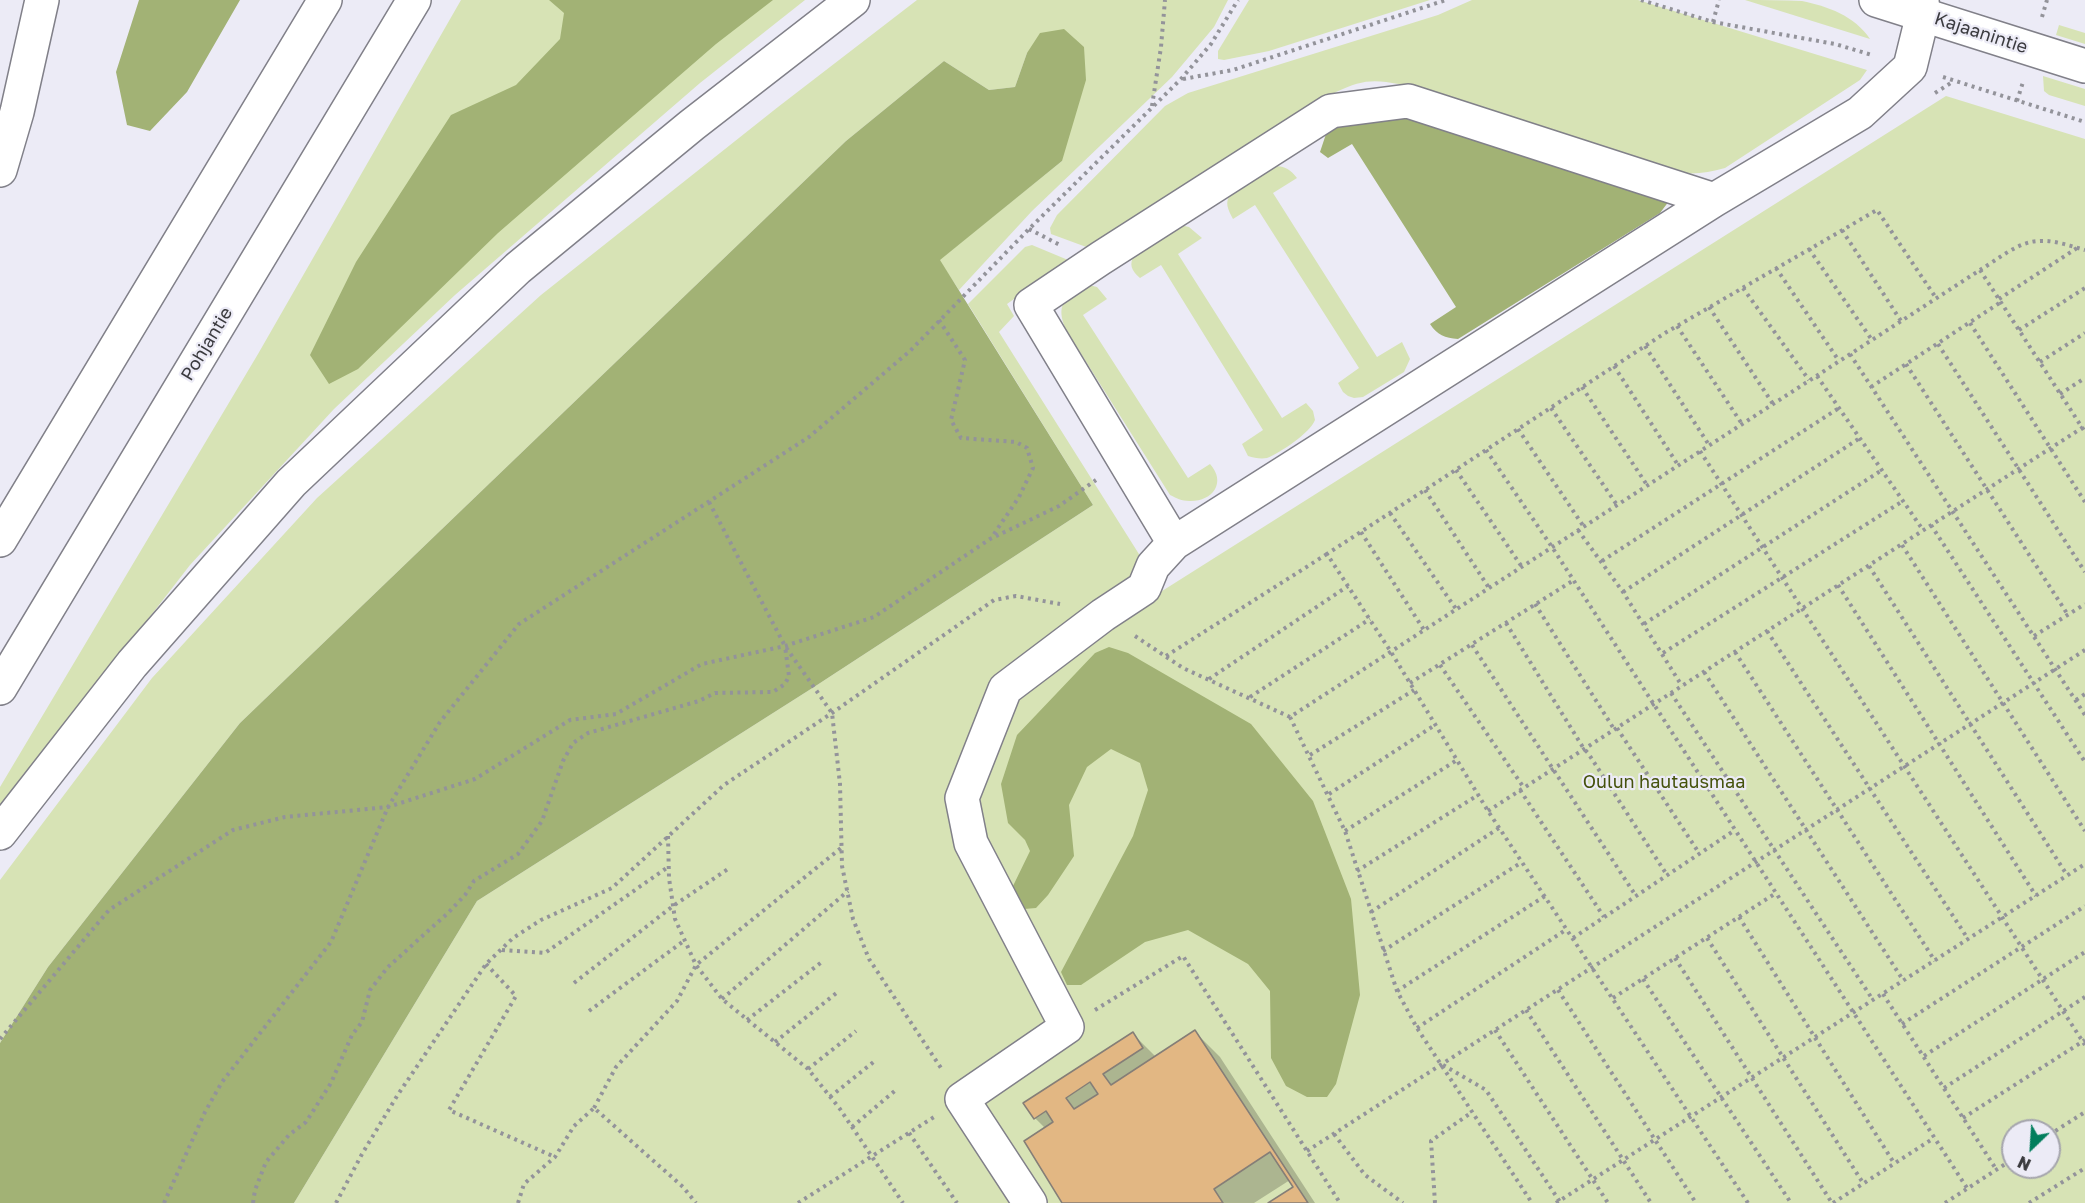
<!DOCTYPE html>
<style>
body{margin:0}
#map{position:relative;width:2085px;height:1203px;overflow:hidden;background:#ecebf6;font-family:"Golos Text",sans-serif}
canvas{display:block}
.north{position:absolute;left:2001px;top:1119px;width:60px;height:60px;box-sizing:border-box;background:#ecebf6;border:2px solid #a5a5ad;border-radius:50%;rotate:205deg;font-size:16px;font-weight:700;line-height:24px;text-align:center;color:#3b3b3f}
.north::after{content:'';display:block;margin:auto;width:21px;height:27px;background:#027e5d;clip-path:polygon(50% 0,100% 100%,50% 72%,0 100%)}
</style>
<div id="map">
<canvas width="2085" height="1203"></canvas>
<div class="north">N</div>
</div>
<script>
const ctx = document.querySelector('canvas').getContext('2d');
ctx.lineJoin = 'round';
function fill(path, color) { ctx.fillStyle = color; ctx.fill(path, 'evenodd'); }
function strokePath(path, color, width, dash) { ctx.strokeStyle = color; ctx.lineWidth = width; ctx.lineCap = dash ? 'butt' : 'round'; ctx.setLineDash(dash || []); ctx.stroke(path); }
function drawText(font, color, halo, rows, align = 'center') {
  ctx.font = font + ' "Golos Text",sans-serif'; ctx.lineWidth = 4.5; ctx.setLineDash([]); ctx.textBaseline = 'middle'; ctx.strokeStyle = halo; ctx.fillStyle = color; for (const [text, x, y, turn = 0] of rows) {
    ctx.save(); ctx.translate(x, y); ctx.rotate((+turn || 0) * Math.PI / 180); ctx.textAlign = isNaN(turn) ? turn : align; if (halo) ctx.strokeText(text, 0, 0); ctx.fillText(text, 0, 0); ctx.restore();
  }
}
fill(new Path2D(`
 M461 0H805L700 83 455 295 334 409 190 565 0 810V787L258 354Z
 M917 0H1228L1214 27 1172 77 1032 211 959 290 939 260 1062 161 1027 53 1015 87 989 90 944 61 846 141 240 723 48 967 0 1043V880L152 678 317 498 541 295 778 107Z
 M1249 0H1430L1269 51 1224 60 1218 59V51Z
 M1472 0H1638L1867 70 1860 80 1725 168C1707 173 1693 175 1674 172L1399 84C1373 79 1361 80 1336 92L1089 248 1051 234 1050 228 1057 215 1165 106 1188 93 1438 15Z
 M1745 0C1763 0 1784 0 1802 1 1827 6 1855 16 1870 39Z
 M2059 25 2085 33V44L2056 35Z
 M2043 76 2085 89V106L2049 95 2044 91Z
 M1946 96 2085 139V1203H294L477 901 814 687 1093 505 968 304 1025 247 1032 245 1068 260 1007 304 1014 316 999 332 1149 570 1151 598ZM2013 1131H2049V1167H2013Z
 M1275 166C1285 166 1291 170 1297 178L1273 193 1377 357 1402 342 1410 359 1404 372 1363 397 1354 398 1348 396 1343 392 1338 383 1359 368 1255 205 1233 219C1228 209 1224 203 1231 193Z
 M1180 225 1189 227 1202 238 1178 254 1282 418 1306 403 1313 411 1315 420C1310 433 1280 453 1267 458 1261 459 1254 458 1248 456L1242 444 1263 430 1161 265 1140 278C1131 270 1129 265 1134 255Z
 M1085 284 1097 287 1107 299 1083 315 1188 478 1210 464C1227 483 1212 502 1189 501 1182 501 1176 498 1170 495L1066 330C1055 304 1065 298 1085 284Z`), '#d7e3b5');
fill(new Path2D(`
 M139 0H240L187 92 150 131 127 125 116 72Z
 M549 0H773L716 44 498 233 358 369 329 384 310 355 356 262 451 115 516 85 560 39 564 13Z
 M1064 29 1084 47 1086 80 1062 161 940 260 1093 505 814 687 477 901 294 1203H0V1043L48 967 240 723 846 141 944 61 989 90 1015 87 1027 53 1040 33Z
 M1362 114 1398 115 1654 194 1669 201 1660 213 1458 339C1445 338 1437 335 1430 324L1456 307 1352 144 1328 158 1320 152 1326 134Z
 M1109 647 1128 653 1251 724 1313 801 1351 899 1360 995 1336 1084 1327 1097H1307L1286 1086 1271 1058 1270 991 1248 964 1188 930 1145 942 1081 985H1067L1061 972 1133 836 1148 790 1140 763 1111 749 1087 767 1069 805 1074 856 1048 895 1036 908 1024 909 1013 900V886L1030 851 1025 840 1008 823 1001 784 1017 735 1095 653Z`), '#a2b275');
fill(new Path2D(`
 M1195 1032 1220 1057 1315 1203H1270L1295 1187 1290 1180 1254 1203H1064L1046 1129 1035 1118 1133 1034 1156 1057Z`), '#0003');
const building = new Path2D(`
 M1195 1030 1308 1203H1268L1293 1187 1270 1152 1214 1189 1223 1203H1062L1024 1141 1053 1122 1046 1111 1034 1119 1023 1103 1133 1032 1143 1048 1103 1074 1111 1085ZM1090 1082 1098 1094 1074 1109 1066 1098Z`);
fill(building, '#e2b783');
strokePath(building, '#857e77', 1.5);
const minor = new Path2D(`
 M1174 543 1031 305 1101 258 1331 111 1408 101 1714 200
 M1030 1203 962 1099 1067 1027 971 843 962 798 1005 689 1103 615 1144 588 1153 566 1174 543 1714 200 1860 113 1910 67 1923 14 1922 0`);
const major = new Path2D(`
 M1876 0 2085 66`);
const highway = new Path2D(`
 M0 170 17 112 42 0
 M0 540 325 0
 M0 688 414 0
 M0 833 132 664 291 483 518 268 692 125 853 0`);
strokePath(minor, '#818089', 36);
strokePath(major, '#818089', 36);
strokePath(highway, '#818089', 36);
strokePath(new Path2D(`
 M1641 0 1713 22 1835 44 1872 55
 M2042 17 2047 0
 M1713 22 1719 0
 M1943 77 2085 122
 M1183 79 1233 70 1446 0
 M1935 93 1954 81
 M2017 101 2023 82
 M1152 106 1161 47 1165 0
 M1029 229 1060 245
 M1842 230 1901 321
 M1809 249 1872 340
 M1776 268 1839 361
 M1980 270 2085 432
 M1743 288 1809 380
 M1999 299 2077 248
 M1709 307 1773 404
 M939 320 965 360 951 420 961 438 1016 442 1027 448 1033 468 1019 497 992 537
 M1970 323 2085 502
 M1677 326 1742 424
 M2019 330 2085 288
 M1938 344 2085 572
 M1645 346 1709 445
 M1850 354 2085 715
 M2040 362 2085 333
 M1906 364 2068 615
 M1614 366 1678 465
 M1817 376 1923 530
 M1582 387 1647 485
 M1871 387 2001 302
 M2060 394 2085 378
 M1551 408 1617 505
 M1518 429 1584 527
 M1486 450 1552 547 1967 1188
 M1700 451 2085 1045
 M1456 470 1522 567
 M1425 490 1489 588
 M709 502 785 646 832 713 840 784 842 866 853 919 869 959 943 1071
 M1390 513 1456 609
 M1931 525 2085 762
 M1578 530 1623 592 1682 686
 M1361 532 1424 630
 M1902 545 2085 831
 M1602 561 1839 408
 M1869 566 2067 875
 M1838 585 2036 896
 M1623 592 1860 438
 M1535 604 1614 729
 M1506 623 1584 749 1588 753 1667 875
 M1644 624 1882 470
 M1767 631 1968 939
 M1135 636 1183 668 1290 717 1980 270C1997 260 2019 241 2039 241 2055 240 2070 246 2085 250
 M2034 636 2085 604
 M1472 645 1636 896
 M1735 652 1935 961
 M1663 653 1903 501
 M1166 656 1327 554
 M1440 665 1524 788
 M1704 672 1903 980
 M1209 679 1348 586
 M1410 683 1574 580
 M1671 693 1873 1000
 M1250 697 1370 619
 M2076 700 2085 694
 M1290 717 1345 831 1397 991 1417 1028 1532 1203
 M1617 728 1699 853
 M1310 755 1414 690
 M1520 790 1604 917
 M1329 794 1435 725
 M1488 811 2085 426
 M1345 831 1457 760
 M668 836 669 878 675 919 696 965 722 999 808 1069 840 1109 903 1203
 M1357 871 1478 795
 M1371 912 1499 828
 M1739 917 1894 1163
 M1573 938 1735 830
 M1707 938 1863 1183
 M502 950 545 953 668 867
 M1383 951 1522 862
 M1675 958 1832 1203
 M486 964 516 996 449 1110 555 1157
 M1643 979 1791 1203
 M574 983 673 906 728 869
 M1558 990 1696 1203
 M1397 991 1545 896
 M1883 994 1996 1169
 M1613 998 1776 893
 M722 999 848 891
 M1095 1010 1183 956 1340 1203
 M1526 1010 1651 1203
 M589 1011 685 940
 M747 1020 823 961
 M1902 1024 2085 906
 M1417 1028 1567 929
 M1495 1030 1608 1203
 M0 1039 109 910 233 830 285 817 388 807 475 779 570 720 616 714 702 664 785 646 874 617 990 539 1059 506 1096 480
 M775 1042 839 991
 M1924 1056 2085 952
 M1443 1065 1486 1090 1560 1202
 M808 1069 856 1031
 M1944 1088 2085 997
 M830 1097 876 1060
 M594 1108 616 1067 677 1001 696 965 841 848
 M1963 1118 2085 1040
 M852 1127 897 1089
 M909 1133 957 1203
 M1334 1134 1365 1175 1403 1203
 M2049 1135 2085 1112
 M1307 1151 2085 650
 M164 1203 205 1112 222 1082 331 942 388 807 440 722 519 624 809 437 910 351 1029 229 1181 79 1211 44 1238 0
 M253 1203 255 1190 266 1162 289 1135 306 1122 331 1083 352 1035 362 1022 370 990 388 967 448 913 465 895 474 881 518 854 542 821 563 761 573 743 588 733 699 701 715 693 773 692 785 684 789 676 785 646
 M336 1203 362 1154 397 1096 486 964 513 938 541 920 612 888 724 785 832 713 994 600 1016 596 1060 604
 M518 1203 524 1184 555 1157 574 1126 594 1108 683 1187 696 1203
 M798 1203 934 1117
 M1435 1203 1431 1141 1472 1112
 M1556 1203 2085 864
 M1748 1203 1488 811 1391 652 1327 554 1665 333 1877 210 1936 298
 M1833 1203 1934 1138
 M1945 1203 2013 1159
 M2029 1203 2085 1168`), '#93939a', 4, [3, 4.5]);
strokePath(minor, '#fff', 33);
strokePath(major, '#fff', 33);
strokePath(highway, '#fff', 33);
drawText('18px', '#3b3b3f', '#ecebf6', [
 ["Kajaanintie",1981,33,18],
 ["Pohjantie",207,344,-59]
]);
drawText('18px', '#45520c', '#ecebf6', [
 ["Oulun hautausmaa",1664,782]
]);
</script>
